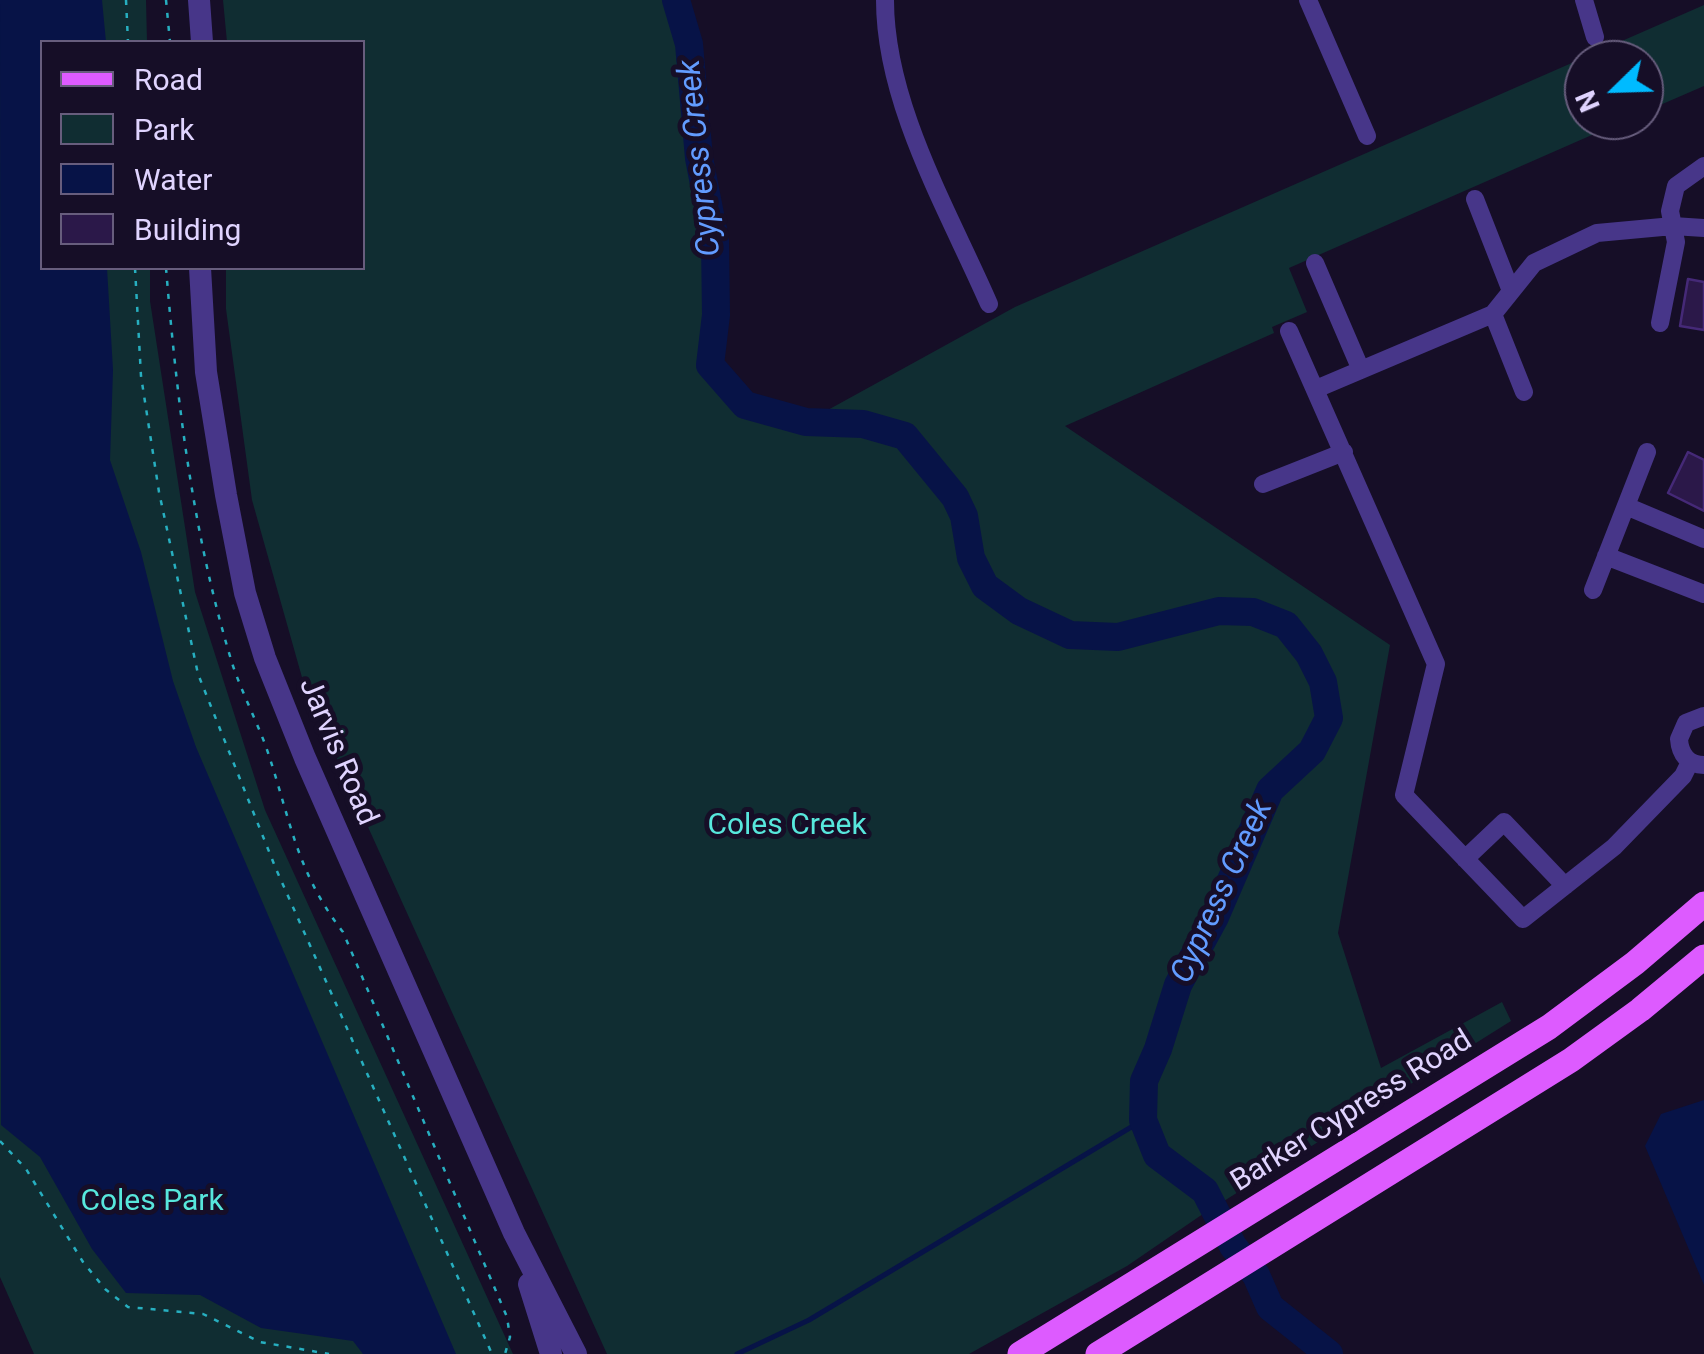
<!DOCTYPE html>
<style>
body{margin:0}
#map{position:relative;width:1704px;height:1354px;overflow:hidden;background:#160e27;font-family:Roboto,sans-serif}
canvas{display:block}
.legend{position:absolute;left:40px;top:40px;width:325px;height:230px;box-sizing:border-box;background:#160e27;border:2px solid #675d7d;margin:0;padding:12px 18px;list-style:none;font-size:30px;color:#e0d4ff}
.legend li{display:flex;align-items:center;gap:20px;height:50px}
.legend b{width:50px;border:2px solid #675d7d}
.north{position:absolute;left:1564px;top:40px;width:100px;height:100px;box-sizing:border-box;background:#160e27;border:2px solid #675d7d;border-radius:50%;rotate:247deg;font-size:28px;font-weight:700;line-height:40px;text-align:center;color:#e0d4ff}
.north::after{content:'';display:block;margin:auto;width:35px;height:45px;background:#0bf;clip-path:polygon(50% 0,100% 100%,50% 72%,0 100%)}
</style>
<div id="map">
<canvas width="1704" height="1354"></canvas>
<ul class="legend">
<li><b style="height:12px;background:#dd5bff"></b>Road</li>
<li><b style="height:28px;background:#102d32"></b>Park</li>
<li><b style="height:28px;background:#071347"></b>Water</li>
<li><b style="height:28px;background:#2b1849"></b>Building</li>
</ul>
<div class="north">N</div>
</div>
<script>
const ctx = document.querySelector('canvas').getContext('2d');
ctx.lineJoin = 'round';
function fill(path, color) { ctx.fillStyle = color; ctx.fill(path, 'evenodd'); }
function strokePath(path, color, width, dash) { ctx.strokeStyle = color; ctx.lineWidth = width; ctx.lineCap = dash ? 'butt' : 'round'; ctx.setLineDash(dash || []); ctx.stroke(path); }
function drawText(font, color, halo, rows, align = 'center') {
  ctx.font = font + ' Roboto,sans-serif'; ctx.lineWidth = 10; ctx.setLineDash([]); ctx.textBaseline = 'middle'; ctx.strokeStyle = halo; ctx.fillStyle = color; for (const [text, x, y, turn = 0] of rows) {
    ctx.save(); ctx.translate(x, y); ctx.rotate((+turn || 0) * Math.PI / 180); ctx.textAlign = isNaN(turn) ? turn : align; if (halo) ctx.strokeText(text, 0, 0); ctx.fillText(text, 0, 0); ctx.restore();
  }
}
fill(new Path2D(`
 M0 0H146L147 42H42V268H150V301L195 592 265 810 513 1354H34L0 1277Z
 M223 0H676L689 44 699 158 715 240 716 315 710 365 745 405 806 422 1015 307 1704 5V86L1644 112V60H1584V120H1626L1289 268 1307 312 1272 327 1274 333 1065 426 1390 645 1338 933 1381 1068 1502 1002 1511 1021 1200 1216 1127 1266 969 1354H607L305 688 252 500 226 309V268H362V42H227Z`), '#102d32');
fill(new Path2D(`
 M0 0H102L106 42H42V268H107L113 370 110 460 141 552 173 681 196 747 456 1354H363L353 1341 261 1328 200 1295 126 1293 92 1249 40 1157 1 1125Z
 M1704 1100V1285L1645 1146 1661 1114Z`), '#071347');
strokePath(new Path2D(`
 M737 1354 809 1320 1143 1120`), '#071347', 5);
strokePath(new Path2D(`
 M676 0 689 44 699 158 715 240 716 315 710 365 745 405 806 422 863 424 905 436 955 497 964 516 971 558 985 586 1019 611 1070 635 1118 637 1219 611 1253 612 1286 625 1309 654 1323 682 1329 718 1312 751 1270 790 1215 917 1178 985 1158 1049 1144 1081 1143 1120 1157 1155 1205 1191 1233 1246 1256 1275 1270 1307 1329 1354`), '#071347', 28);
const building = new Path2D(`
 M1688 279 1704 282V330L1680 326Z
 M1688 452 1704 460V511L1668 493Z`);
fill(building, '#2b1849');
strokePath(building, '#452977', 2.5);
strokePath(new Path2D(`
 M126 0 128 42
 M166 0 170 42
 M135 268 141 376 159 492 198 674 276 869 492 1354
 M166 268C177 401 193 537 233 666 242 692 255 718 265 744 290 815 294 869 343 932L507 1317 510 1337 505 1354
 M0 1141 26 1169 83 1262 105 1289 128 1307 203 1314 260 1342 329 1354`), '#27afc0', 2.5, [5, 8]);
strokePath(new Path2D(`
 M885 0C885 104 948 210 989 304
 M1308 0 1367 136
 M1584 0 1595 37
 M1475 199 1511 291
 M1315 263 1361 370
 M1493 314 1524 392
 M1660 323 1676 242 1670 211 1676 186 1704 166
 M1289 331 1436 664 1404 795 1523 919 1614 847 1683 776 1690 762
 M1316 389 1493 314 1534 263 1597 233 1673 226 1704 228
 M1263 484 1344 452
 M1626 506 1704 539
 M1606 556 1704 594
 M1593 590 1647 452
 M1704 716 1686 723 1679 739C1680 754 1688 765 1704 765
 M1465 859 1504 822 1565 886`), '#473689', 18);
strokePath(new Path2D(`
 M199 0 202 42
 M200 268 206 372 226 495 245 593 265 658 305 758 514 1233 576 1354
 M529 1284 551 1354`), '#473689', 22);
strokePath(new Path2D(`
 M1020 1354 1549 1027 1635 963 1704 904
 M1098 1354 1571 1060 1640 1010 1704 957`), '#dd5bff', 25);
drawText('30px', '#e0d4ff', '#160e27', [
 ["Jarvis Road",337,752,67],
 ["Barker Cypress Road",1352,1112,-32]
]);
drawText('30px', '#57e7dc', '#160e27', [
 ["Coles Creek",787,826],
 ["Coles Park",152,1202]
]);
drawText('italic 32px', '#629cff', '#160e27', [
 ["Cypress Creek",701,158,-96],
 ["Cypress Creek",1223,892,-65]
]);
</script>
